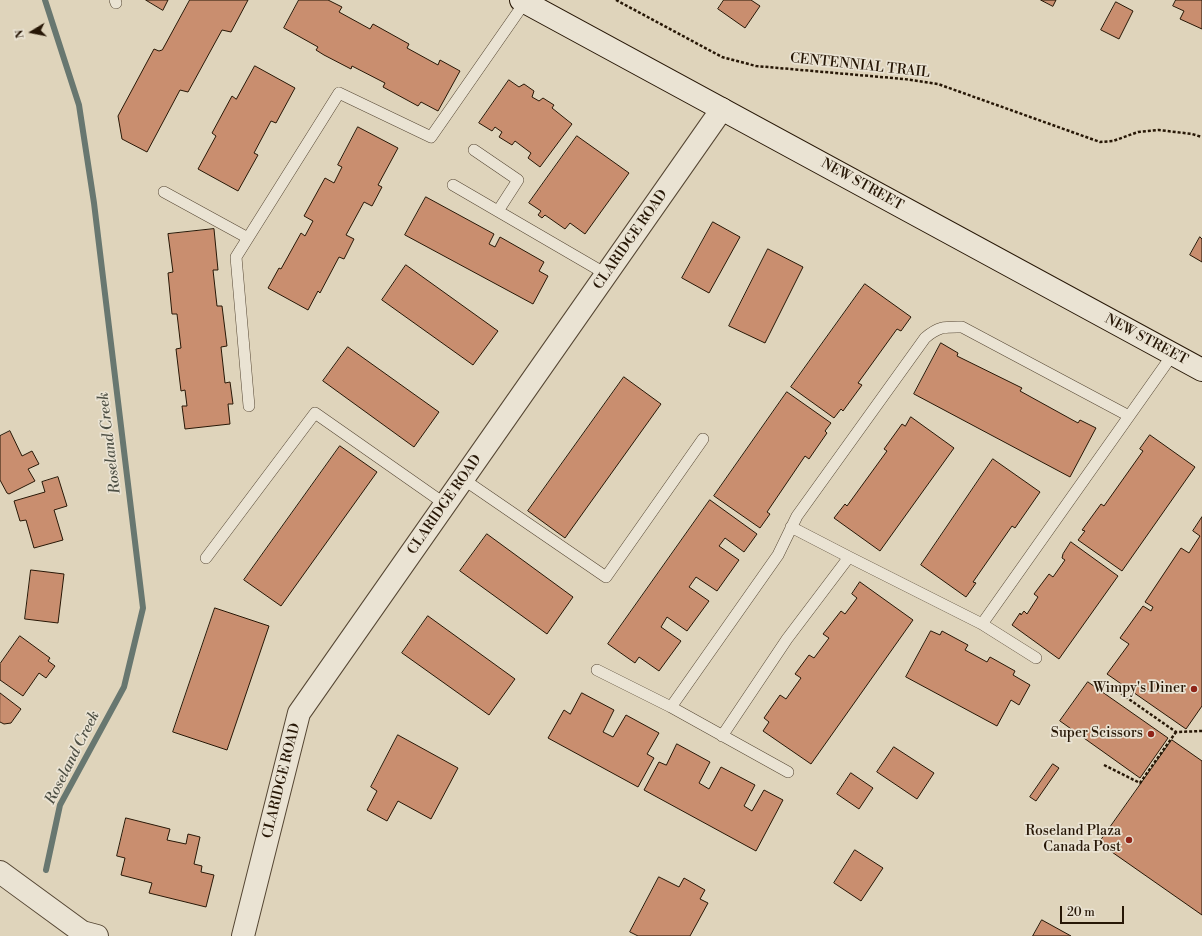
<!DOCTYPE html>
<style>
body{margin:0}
#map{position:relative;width:1202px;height:936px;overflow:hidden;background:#dfd4bb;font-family:"Libre Bodoni",serif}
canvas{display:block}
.north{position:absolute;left:12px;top:12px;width:40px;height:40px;-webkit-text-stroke:3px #eae3d3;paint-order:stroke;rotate:260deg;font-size:11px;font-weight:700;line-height:16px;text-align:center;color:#271706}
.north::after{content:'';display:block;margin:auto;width:14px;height:18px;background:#271706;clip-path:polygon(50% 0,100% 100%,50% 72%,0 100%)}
.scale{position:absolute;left:1060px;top:906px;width:64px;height:18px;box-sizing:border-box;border:2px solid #271706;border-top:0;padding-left:5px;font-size:12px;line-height:14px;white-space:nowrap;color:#271706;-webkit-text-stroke:3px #eae3d3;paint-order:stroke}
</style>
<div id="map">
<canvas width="1202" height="936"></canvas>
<div class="north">N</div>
<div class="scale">20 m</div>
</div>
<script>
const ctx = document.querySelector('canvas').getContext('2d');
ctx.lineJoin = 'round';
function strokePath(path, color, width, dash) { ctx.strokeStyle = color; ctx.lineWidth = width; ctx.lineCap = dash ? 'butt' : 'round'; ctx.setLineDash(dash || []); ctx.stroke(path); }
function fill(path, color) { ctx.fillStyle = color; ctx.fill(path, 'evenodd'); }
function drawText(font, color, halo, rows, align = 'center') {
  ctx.font = font + ' "Libre Bodoni",serif'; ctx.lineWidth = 3.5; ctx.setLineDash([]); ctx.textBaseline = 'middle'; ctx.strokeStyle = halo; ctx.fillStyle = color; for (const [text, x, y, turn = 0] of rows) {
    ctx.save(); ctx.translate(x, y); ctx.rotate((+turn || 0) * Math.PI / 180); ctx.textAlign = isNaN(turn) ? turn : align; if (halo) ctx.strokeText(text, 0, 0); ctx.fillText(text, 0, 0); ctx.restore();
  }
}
strokePath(new Path2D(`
 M45 0 79 105 94 203 143 608 124 687 60 805 46 870`), '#687770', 6);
const building = new Path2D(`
 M146 0H168L163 10Z
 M190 0H248L231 32 222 30 188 92 180 90 147 152 122 139 118 116 154 49 159 51 162 50Z
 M299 0H328L342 7 339 12 370 29 373 24 409 44 407 48 438 65 440 60 460 71 438 111 421 102 418 106 383 87 385 83 352 66 351 69 324 55 316 50 318 47 284 28Z
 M724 0H751L760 6 745 28 718 9Z
 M1041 0H1056L1053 6Z
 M1176 0H1202V29L1180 19 1184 11 1173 6Z
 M1116 2 1133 11 1119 39 1101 30Z
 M255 66 295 88 276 123 271 121 254 153 258 155 238 191 198 169 216 136 212 133 232 96 236 99Z
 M509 80 519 87 524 84 534 91 532 97 539 101 543 98 554 105 552 108 572 124 540 167 528 158 531 153 515 141 512 145 499 137 502 132 495 127 492 131 479 123Z
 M358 127 398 148 378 185 382 187 372 206 364 202 346 235 354 239 344 259 339 257 320 293 318 291 308 310 268 288 279 268 281 269 301 233 305 236 313 221 304 216 325 178 334 183 342 167 338 165Z
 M577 136 629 173 585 234 570 223 565 229 545 215 542 218 538 215 541 211 529 203Z
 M426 197 494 234 489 244 495 247 500 237 544 262 539 271 548 276 533 304 405 235Z
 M713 222 740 237 709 293 682 278Z
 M214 229 218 270H213L217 306H222L227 346 221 347 225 383 230 382 233 404H228L230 424 185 429 182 406H187L185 390 181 391 176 349 181 348 177 314H172L168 273 173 272 168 234Z
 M1200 237 1202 239V262L1190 255Z
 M768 249 803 267 765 343 729 326Z
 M406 265 498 331 473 365 382 300Z
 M865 284 911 317 901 331 897 329 858 383 862 385 843 411 841 409 834 418 791 387Z
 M941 343 958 353 957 356 1022 388 1020 391 1078 423 1080 420 1096 428 1070 477 914 394Z
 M348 347 439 412 414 447 323 381Z
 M624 377 661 404 565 538 528 511Z
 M787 392 831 423 825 431 827 433 809 459 805 456 767 512 770 514 760 528 714 496Z
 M911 417 954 448 880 551 834 518 845 504 847 506 887 451 884 449 902 424 905 426Z
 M10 431 22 456 32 451 39 464 28 469 35 481 9 494 7 493 0 480V436Z
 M1150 435 1195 467 1122 571 1078 540 1085 531 1082 530 1101 504 1104 506 1143 451 1140 449Z
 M340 446 377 472 281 606 244 580Z
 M993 459 1040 492 1015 528 1012 526 973 582 976 583 966 597 921 565Z
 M58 477 67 506 54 510 63 540 34 548 26 520 20 521 14 501 45 492 42 482Z
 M710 500 757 534 744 552 725 538 719 546 739 560 717 591 696 577 689 587 709 601 687 631 667 617 661 627 681 641 659 671 639 657 635 663 608 644Z
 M1202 517V706L1186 729 1107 674 1129 644 1120 638 1143 606 1151 611 1153 607 1145 602 1181 548 1189 553 1200 536 1193 531Z
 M487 534 573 597 547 634 460 571Z
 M1071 542 1118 576 1059 659 1012 625 1020 613 1021 615 1024 611 1027 614 1038 597 1034 594 1049 574 1053 577 1065 560 1062 558 1063 554Z
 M31 570 64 574 58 623 25 619Z
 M860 582 913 620 811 764 763 731 769 722 764 718 780 695 786 699 801 678 795 674 809 655 814 658 829 638 823 634 841 611 845 614 857 598 852 594Z
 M215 608 269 626 227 750 173 732Z
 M428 616 515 679 489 715 402 653Z
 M931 631 940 635 942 631 968 645 965 650 987 662 990 657 1015 671 1013 675 1030 685 1019 705 1011 700 997 726 906 677Z
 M20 636 50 658 48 661 55 666 46 678 39 673 23 696 0 680V664Z
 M1088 682 1168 738 1140 778 1060 721Z
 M0 693 21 709 11 723 4 724 0 722Z
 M582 693 614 710 603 732 613 737 626 715 659 733 647 754 654 758 638 787 548 738 564 710 570 714Z
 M398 735 458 768 431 819 398 801 387 821 367 810 377 791 371 787Z
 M1172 740 1202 761V915L1099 843Z
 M677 744 710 762 699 783 709 789 721 767 755 785 744 806 752 811 764 790 783 800 756 851 644 790 659 762 666 765Z
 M894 747 934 773 917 799 877 772Z
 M1053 764 1059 768 1036 801 1030 797Z
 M851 773 873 788 859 809 837 794Z
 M126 818 170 829 167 840 186 844 188 834 200 837 194 864 202 866 201 872 214 875 206 907 149 893 152 883 121 875 125 858 117 856Z
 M855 850 883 868 861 901 834 883Z
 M659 877 679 887 684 878 705 890 700 899 708 903 690 936H638L630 932Z
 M1042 920 1071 936H1033Z`);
fill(building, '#c98e6f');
strokePath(building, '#271706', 1);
const service = new Path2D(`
 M115 0 116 3
 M474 150 518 180 498 211
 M453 185 606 274
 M164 192 248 238
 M249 406 236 257 339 93 431 137 525 2
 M463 479 606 577 703 439
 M791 527 849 557
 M206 558 315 413 445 504
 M982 624 1173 354
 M597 670 671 707 788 772
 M671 707 778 555 797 516 925 338C939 326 945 327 962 327L1129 416
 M722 736 787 639 849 557 982 624 1036 658`);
const minor = new Path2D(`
 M0 872 82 932 97 936
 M243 936 299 713 722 109`);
const secondary = new Path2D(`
 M521 0 1202 370`);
strokePath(service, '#554633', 12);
strokePath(minor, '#554633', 24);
strokePath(secondary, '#271706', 24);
strokePath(new Path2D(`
 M616 0 722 57 756 66 904 79 938 84 1100 142 1113 141 1138 132 1159 130 1192 134 1202 137
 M1113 688 1176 732 1202 731
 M1104 765 1140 783 1176 732`), '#271706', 2.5, [3, 2]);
strokePath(service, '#eae3d3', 11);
strokePath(minor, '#eae3d3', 22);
strokePath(secondary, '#eae3d3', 22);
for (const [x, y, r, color] of [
 [1194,689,4,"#8f2418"],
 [1151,734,4,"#8f2418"],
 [1129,840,4,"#8f2418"]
]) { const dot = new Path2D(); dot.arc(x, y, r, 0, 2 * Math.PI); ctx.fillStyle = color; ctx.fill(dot); strokePath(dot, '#eae3d3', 1.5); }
drawText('14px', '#271706', '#eae3d3', [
 ["CENTENNIAL TRAIL",860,66,6],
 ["NEW STREET",862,185,29],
 ["CLARIDGE ROAD",631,240,-55],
 ["NEW STREET",1146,340,28],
 ["CLARIDGE ROAD",445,505,-55],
 ["CLARIDGE ROAD",282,781,-76]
]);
drawText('14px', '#271706', '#eae3d3', [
 ["Wimpy's Diner",1186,689],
 ["Super Scissors",1143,734],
 ["Roseland Plaza",1121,832],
 ["Canada Post",1121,848]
], 'right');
drawText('italic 15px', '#4d4f44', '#eae3d3', [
 ["Roseland Creek",110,443,-97],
 ["Roseland Creek",73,758,-63]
]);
</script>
